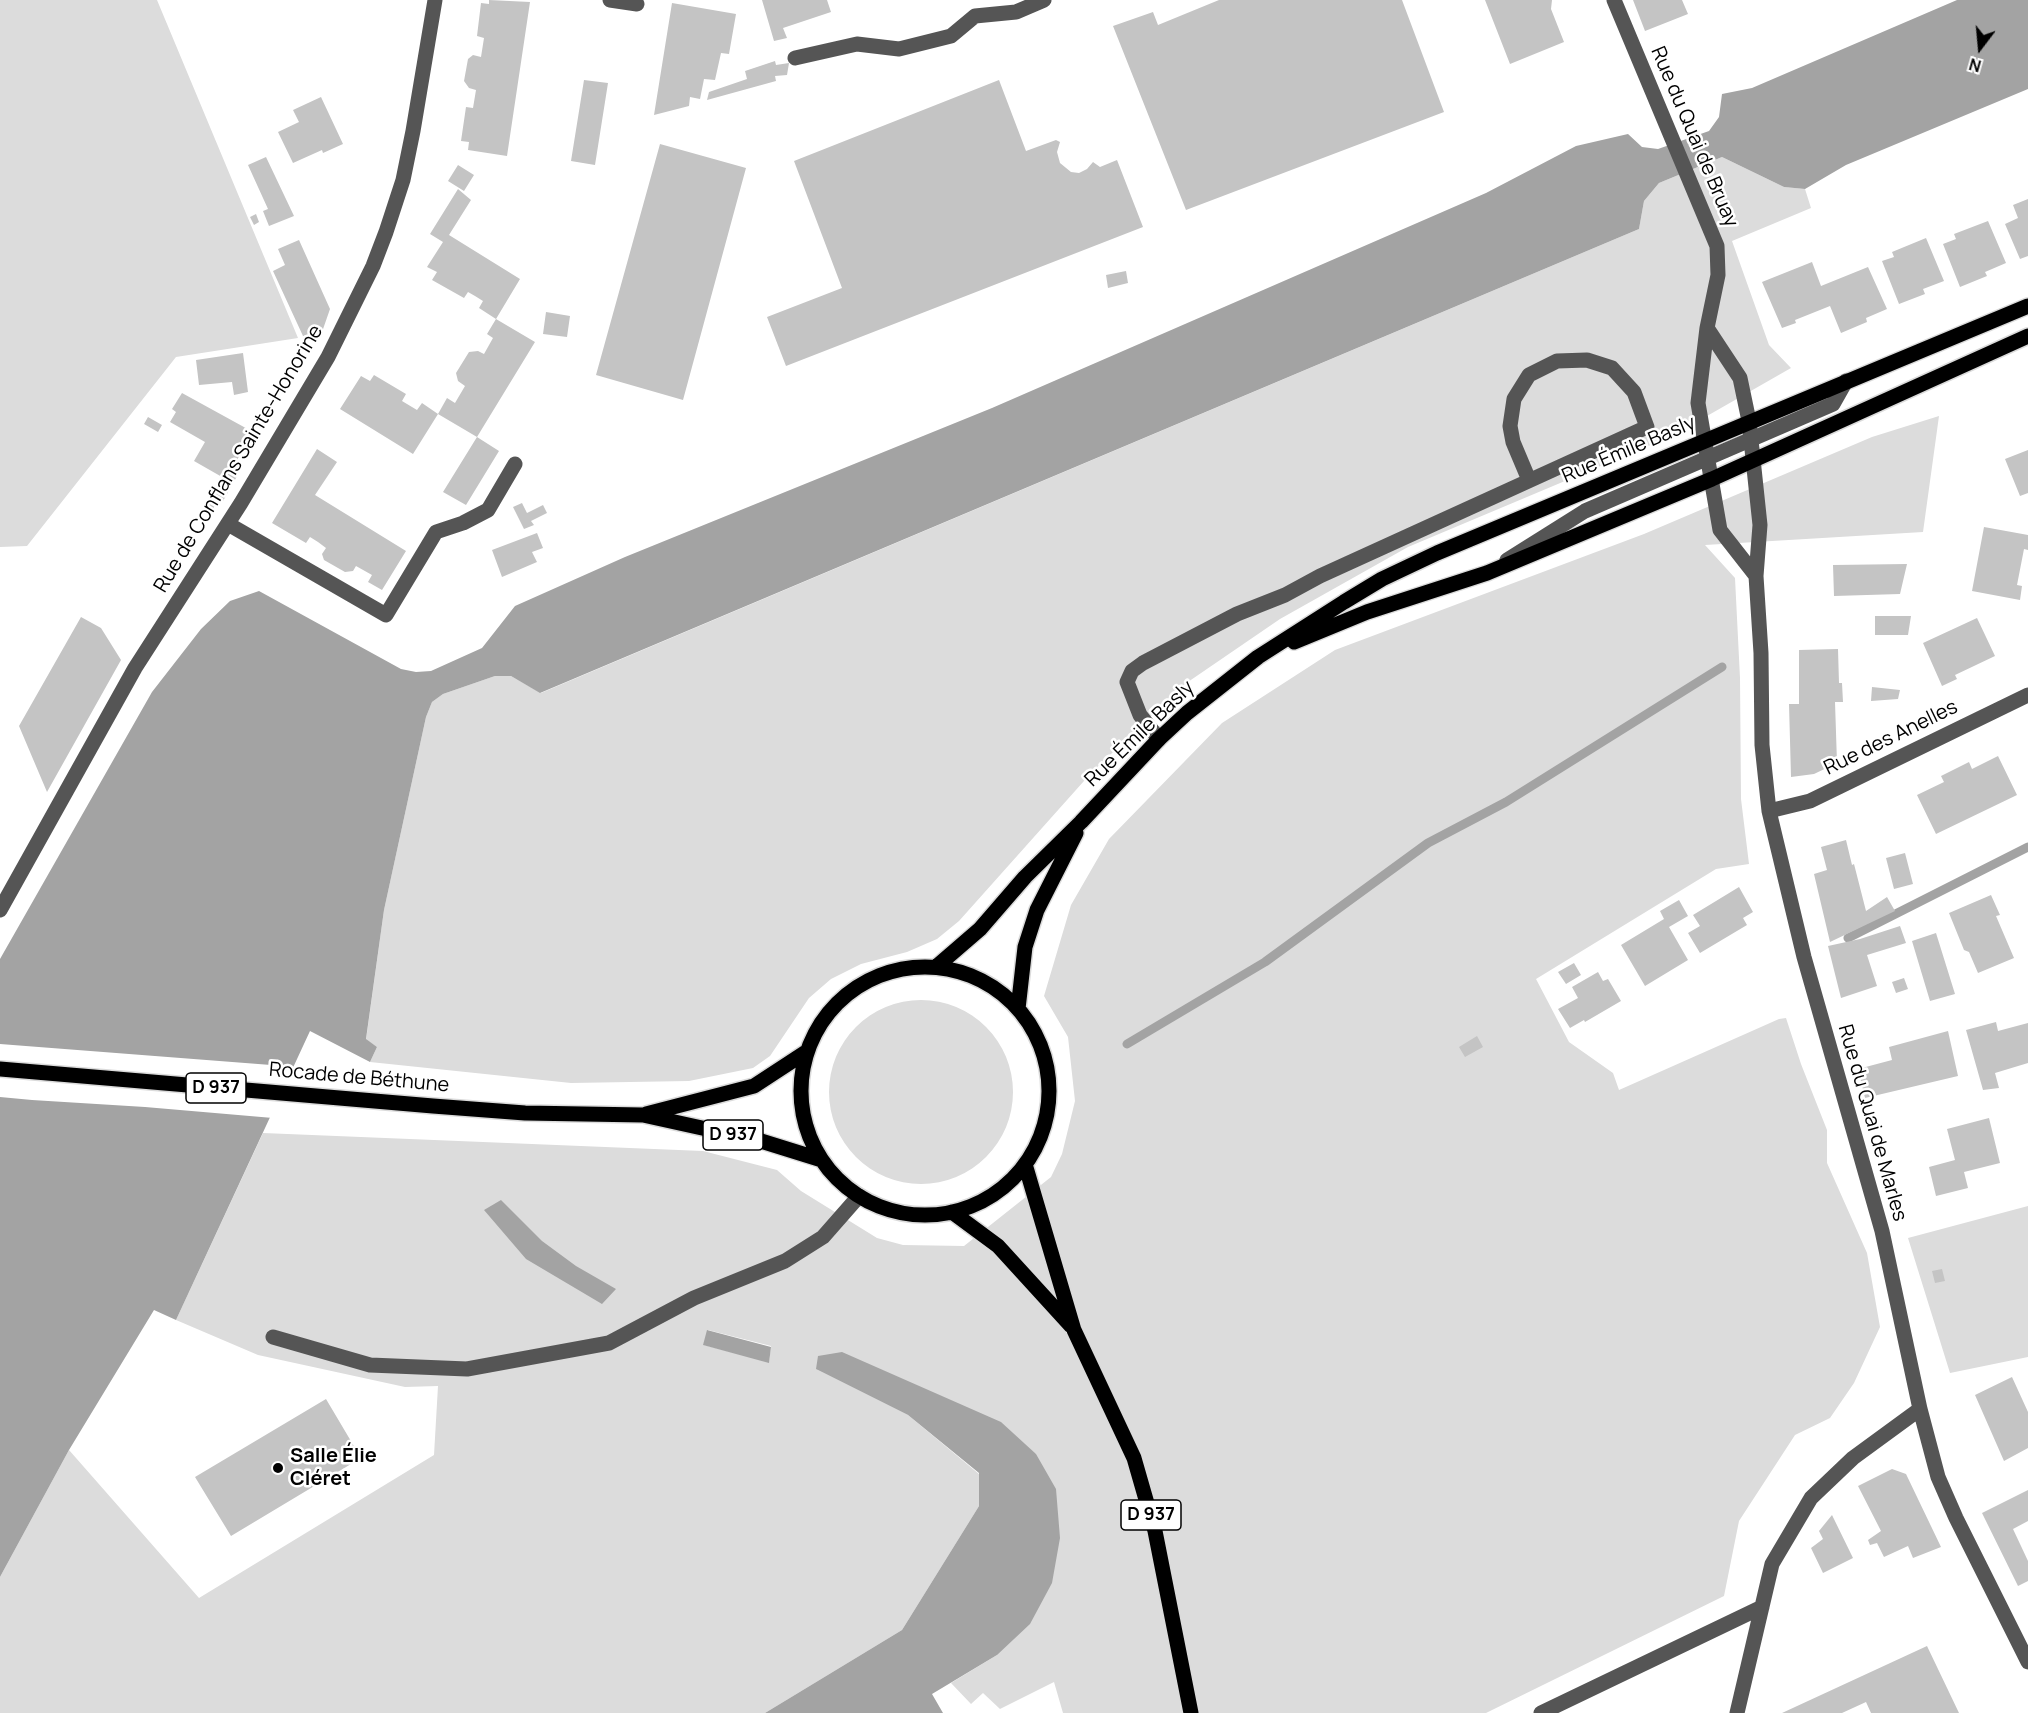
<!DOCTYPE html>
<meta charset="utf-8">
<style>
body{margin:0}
#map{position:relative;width:2028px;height:1713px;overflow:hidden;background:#fff;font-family:Manrope,sans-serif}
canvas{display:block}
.north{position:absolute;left:1950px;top:18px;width:60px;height:60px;-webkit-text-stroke:4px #fff;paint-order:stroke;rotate:196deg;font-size:16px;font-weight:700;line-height:24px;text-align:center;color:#000}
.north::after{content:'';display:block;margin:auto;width:21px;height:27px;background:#000;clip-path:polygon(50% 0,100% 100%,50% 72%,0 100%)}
</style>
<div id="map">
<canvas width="2028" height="1713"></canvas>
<div class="north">N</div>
</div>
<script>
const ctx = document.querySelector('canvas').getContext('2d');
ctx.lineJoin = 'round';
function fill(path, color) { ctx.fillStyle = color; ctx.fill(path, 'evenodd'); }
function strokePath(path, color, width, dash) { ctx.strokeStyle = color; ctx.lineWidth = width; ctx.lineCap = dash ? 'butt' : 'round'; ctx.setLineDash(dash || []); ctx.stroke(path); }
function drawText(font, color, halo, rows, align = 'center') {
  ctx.font = font + ' Manrope,sans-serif'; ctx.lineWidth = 5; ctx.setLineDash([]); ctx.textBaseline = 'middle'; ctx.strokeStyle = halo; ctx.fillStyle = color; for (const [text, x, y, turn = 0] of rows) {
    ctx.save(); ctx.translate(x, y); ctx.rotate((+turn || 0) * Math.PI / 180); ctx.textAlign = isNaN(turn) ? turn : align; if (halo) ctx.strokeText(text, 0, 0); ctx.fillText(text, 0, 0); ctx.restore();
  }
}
fill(new Path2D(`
 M0 0H157L298 338 176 357 27 546 0 547Z
 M1722 157 1784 187 1805 189 1811 208 1732 241 1769 345 1791 368 1672 436 1408 547 1280 619 1185 684 1092 772 959 921 937 939 907 952 861 964 831 979 809 998 770 1056 753 1068 689 1081 571 1083 370 1062 377 1047 366 1040 384 910 426 717 432 702 443 694 495 676H511L541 693 1639 229 1644 201 1659 183Z
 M1939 416 1923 532 1705 545 1735 578 1740 678 1741 799 1749 864 1716 869 1536 979 1569 1042 1613 1073 1619 1090 1779 1019 1786 1018 1801 1064 1827 1130V1163L1867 1253 1880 1327 1854 1383 1830 1418 1795 1435 1739 1521 1724 1596 1486 1713H1063L1054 1682 1000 1709 983 1693 971 1704 951 1683 997 1655 1036 1454 816 1369 908 1415 979 1474V1506L902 1630 765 1713H0V1577L69 1450 199 1598 434 1455 438 1386 405 1387 258 1355 176 1320 263 1133 703 1151 777 1170 801 1191 877 1238 903 1245 964 1246 1051 1177 1062 1154 1075 1101 1068 1037 1044 996 1071 905 1109 839 1222 723 1335 650 1644 534 1872 437ZM708 1330 771 1346 769 1362 704 1345Z
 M829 1092a92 92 0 1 1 184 0a92 92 0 1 1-184 0Z
 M2028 1206V1357L1950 1373 1908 1238Z`), '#dcdcdc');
fill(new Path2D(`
 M1957 0H2028V89L1846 165 1805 189 1784 187 1722 157 1659 183 1644 201 1639 229 540 693 511 676H495L443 694 432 702 426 717 384 910 366 1039 377 1047 370 1062 310 1031 176 1320 154 1310 69 1450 0 1577V959L152 692 201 629 230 601 259 591 401 669 416 672 431 671 482 648 515 606 625 557 992 408 1486 193 1576 146 1628 134 1642 147 1658 149 1709 131 1719 117 1722 94 1752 88Z
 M501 1200 542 1241 576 1266 616 1289 602 1304 526 1259 484 1210Z
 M707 1330 771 1347 769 1363 703 1345Z
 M842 1352 1001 1422 1036 1454 1056 1489 1060 1538 1052 1583 1030 1624 997 1655 932 1694 943 1713H765L902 1630 979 1506V1473L908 1415 816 1369 818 1356Z`), '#a3a3a3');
fill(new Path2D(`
 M0 1044 271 1065 296 1067 273 1118 145 1107 32 1100 0 1097Z`), '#fff');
strokePath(new Path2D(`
 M1848 938 2028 847
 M1127 1044 1265 962 1428 843 1506 802 1722 667`), '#a3a3a3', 9);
fill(new Path2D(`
 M489 0 530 2 507 156 468 150 469 142 461 141 466 107 473 108 476 90 469 88 464 81 468 59 473 55 481 57 484 38 477 36 481 3 489 4Z
 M762 0H827L831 12 783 28 787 38 774 41Z
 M1219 0H1402L1444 112 1186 210 1113 26 1153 12 1158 25Z
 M1485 0H1552L1551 9 1564 42 1510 64Z
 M1633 0H1682L1688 14 1645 31Z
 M672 3 736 14 729 54 721 53 715 80 704 79 700 99 690 97 689 106 654 115Z
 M775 61 776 65 789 63 787 75 775 76 776 81 707 100 709 92 747 79 745 71Z
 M584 80 608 83 595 165 571 161Z
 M999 80 1026 151 1056 140 1060 142 1057 152 1060 163 1071 172 1079 173 1087 169 1093 162 1100 167 1117 160 1143 227 786 366 767 317 842 288 794 161Z
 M321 97 343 144 323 153 322 150 293 163 278 132 299 122 293 110Z
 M660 144 746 168 683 400 596 375Z
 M266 157 294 216 269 226 263 211 268 209 248 165Z
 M458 165 474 175 464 191 448 181Z
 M458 189 471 200 449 235 520 279 496 319 479 308 483 301 475 296 468 292 464 298 432 280 437 272 427 267 443 242 430 234Z
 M2028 199V256L2020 259 2005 224 2018 218 2013 205Z
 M256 214 259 222 254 225 250 217Z
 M1988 221 2006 263 1985 272 1987 276 1960 287 1943 244 1956 239 1954 234Z
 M1926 238 1944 281 1923 289 1925 294 1899 304 1882 261 1894 257 1892 252Z
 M299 240 330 309 322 332 303 336 273 271 285 265 278 249Z
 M1812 262 1821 286 1868 267 1887 309 1866 318 1867 322 1841 333 1830 306 1795 320 1796 323 1782 328 1762 282Z
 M1126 271 1128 283 1108 288 1106 275Z
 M546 312 570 316 567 337 543 334Z
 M496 319 535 342 477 437 438 414 413 454 340 409 361 376 370 381 374 375 406 394 402 401 417 410 422 403 438 414 447 398 455 403 465 386 458 381 456 373 469 352 478 351 484 354 493 338 487 334Z
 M243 353 248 392 234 395 232 382 199 385 196 360Z
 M182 393 253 432 237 460 240 471 223 501 211 495 222 477 194 461 205 442 170 422 176 412 172 409Z
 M148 417 162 425 158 432 144 424Z
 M477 437 499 451 466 505 443 492Z
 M317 449 337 462 315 495 406 551 382 590 368 582 372 575 356 566 353 571 345 572 324 560 322 554 326 548 318 542 310 537 306 543 272 523Z
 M2028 450V493L2020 496 2005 459Z
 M210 499 217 502 210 514 203 511Z
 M522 503 527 513 543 505 547 513 531 521 534 525 524 529 513 507Z
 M1984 527 2028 535V550L2024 549 2017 585 2022 586 2020 600 1972 591Z
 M537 533 543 548 532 552 537 562 502 577 492 550Z
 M1907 564 1900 594 1834 596 1833 565Z
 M1875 616H1911L1908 635H1875Z
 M81 617 101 628 121 660 47 792 19 726Z
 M1977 618 1995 656 1955 675 1957 679 1942 686 1923 643Z
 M1838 649 1839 683H1842L1843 702H1835L1837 763 1814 774 1791 777 1789 704H1799V650Z
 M1872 687 1900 690 1898 699 1871 701Z
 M1998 756 2017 795 1936 834 1917 795 1944 782 1941 776 1969 762 1972 769Z
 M1846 840 1852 865 1854 864 1866 911 1887 897 1895 911 1830 942 1814 874 1827 870 1821 847Z
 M1905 853 1913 884 1894 889 1886 858Z
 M1739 887 1753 912 1743 918 1747 925 1700 953 1688 933 1700 926 1693 915Z
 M1991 895 2000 915 1996 916 2014 958 1978 973 1969 952 1964 950 1949 913Z
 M1679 900 1688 916 1669 927 1688 960 1645 986 1621 945 1664 919 1660 911Z
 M1900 926 1906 943 1867 955 1877 986 1841 998 1828 946 1860 939Z
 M1936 933 1955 994 1930 1001 1912 941Z
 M1574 963 1581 975 1566 984 1558 972Z
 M1598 972 1603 981 1608 979 1621 1001 1585 1022 1584 1020 1570 1028 1558 1009 1578 998 1572 987Z
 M1904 978 1908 989 1896 993 1892 982Z
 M1996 1022 1998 1031 2028 1023V1063L1995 1073 1999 1088 1983 1090 1966 1030Z
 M1948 1031 1958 1076 1865 1098 1858 1069 1892 1060 1889 1047Z
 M1477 1036 1483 1047 1465 1057 1459 1047Z
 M1989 1118 2000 1163 1964 1172 1968 1188 1936 1196 1929 1167 1955 1160 1947 1129Z
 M1942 1269 1945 1281 1935 1283 1932 1271Z
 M2012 1377 2028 1412V1448L2004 1461 1975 1395Z
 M326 1399 361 1458 231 1536 195 1477Z
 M1892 1469 1906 1474 1941 1547 1913 1558 1908 1546 1884 1557 1877 1543 1870 1545 1868 1540 1881 1531 1858 1486Z
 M2028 1490V1521L2013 1529 2028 1561V1581L2018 1586 1982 1513Z
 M1832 1515 1853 1558 1823 1573 1811 1548 1823 1539 1819 1531Z
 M1927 1646 1959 1713H1871L1866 1702 1842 1713H1782Z`), '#c4c4c4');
const major = new Path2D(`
 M1294 642 1367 612 1487 573 1712 479 2028 336
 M936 967 980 929 1025 877 1081 822 1159 739 1187 713 1258 657 1344 602 1382 579 1437 553 2028 306
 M801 1091a124 124 0 1 1 248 0a124 124 0 1 1-248 0Z
 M1018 1009 1025 947 1037 910 1076 833
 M0 1069 433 1106 525 1113 643 1115 761 1141 822 1160
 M646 1114 754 1086 806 1052
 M1025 1164 1074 1330 1134 1458 1155 1531 1191 1713
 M952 1212 998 1246 1071 1326`);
strokePath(major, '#dbdbdb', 18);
strokePath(new Path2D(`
 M610 0 637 4
 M1614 0 1717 246 1718 275 1707 328 1698 403 1720 530 1756 576
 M795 58 857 44 899 49 951 36 975 16 1016 12 1044 0
 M1707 328 1740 378 1749 421 1760 525 1756 576 1761 653 1762 745 1769 811 1804 957 1882 1231 1920 1409 1938 1477 1956 1518 2028 1662
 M228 524 386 615 436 532 463 523 488 510 515 464
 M1507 560 1585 511 1833 404 1846 381
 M1159 739 1140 715 1127 682 1132 671 1143 663 1237 614 1285 595 1320 576 1647 427 1634 392 1612 368 1587 360 1557 361 1529 375 1514 399 1510 426 1513 442 1529 480
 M1769 811 1810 801 2028 695
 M0 910 135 668 241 503 328 357 373 266 386 232 403 180 413 131 435 0
 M273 1337 370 1365 467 1369 609 1343 694 1298 785 1261 823 1237 859 1196
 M1541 1713 1762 1607
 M1737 1713 1772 1564 1811 1498 1853 1458 1920 1409`), '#555', 15);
strokePath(major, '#000', 15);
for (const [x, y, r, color] of [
 [278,1468,6,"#000"]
]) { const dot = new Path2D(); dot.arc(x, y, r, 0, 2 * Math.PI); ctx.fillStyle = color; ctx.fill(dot); strokePath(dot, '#fff', 2); }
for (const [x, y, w] of [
 [216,1088,60],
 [733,1135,60],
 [1151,1515,60]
]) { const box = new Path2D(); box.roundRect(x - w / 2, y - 15, w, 30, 4.5); ctx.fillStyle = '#fff'; ctx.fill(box); strokePath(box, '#000', 1.5); }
drawText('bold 18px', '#000', null, [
 ["D 937",216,1088],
 ["D 937",733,1135],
 ["D 937",1151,1515]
]);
drawText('20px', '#000', '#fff', [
 ["Rue du Quai de Bruay",1694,137,67],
 ["Rue Émile Basly",1629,450,-23],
 ["Rue de Conflans Sainte-Honorine",239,459,-59],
 ["Rue Émile Basly",1140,734,-44],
 ["Rue des Anelles",1891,738,-26],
 ["Rocade de Béthune",359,1078,5],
 ["Rue du Quai de Marles",1872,1123,74]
]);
drawText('bold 20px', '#000', '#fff', [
 ["Salle Élie",290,1456],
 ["Cléret",290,1479]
], 'left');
</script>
